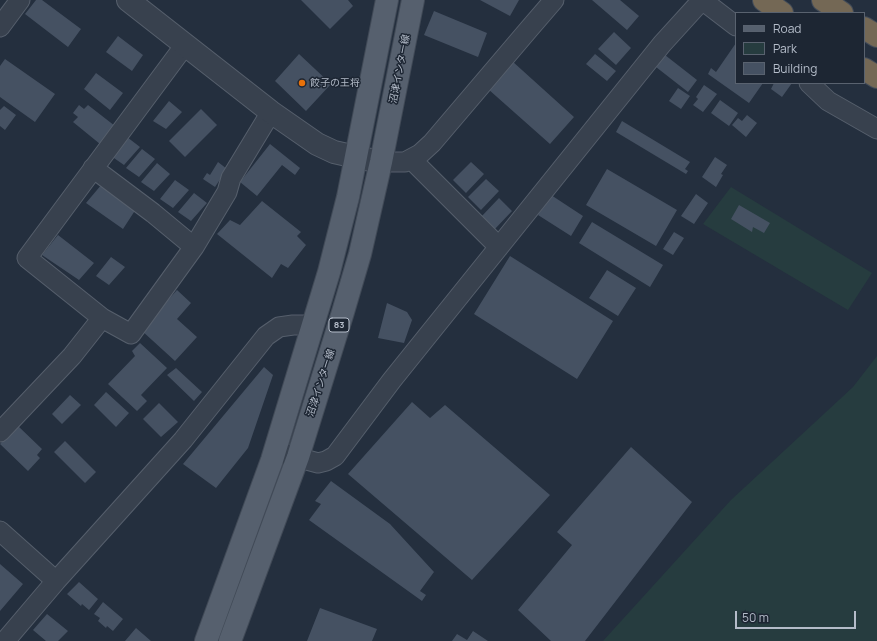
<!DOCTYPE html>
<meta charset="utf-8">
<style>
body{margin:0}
#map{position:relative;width:877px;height:641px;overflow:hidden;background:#242f3e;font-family:Manrope,sans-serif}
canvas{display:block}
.legend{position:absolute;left:735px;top:12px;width:130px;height:72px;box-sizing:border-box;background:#1d2633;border:1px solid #59626f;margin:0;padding:5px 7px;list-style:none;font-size:12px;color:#b4bcc9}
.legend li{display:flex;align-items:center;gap:8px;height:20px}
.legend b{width:20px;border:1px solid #59626f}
.scale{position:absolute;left:735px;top:611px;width:121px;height:18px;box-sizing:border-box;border:2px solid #b4bcc9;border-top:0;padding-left:5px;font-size:12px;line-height:14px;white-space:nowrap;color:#b4bcc9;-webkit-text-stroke:3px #1d2633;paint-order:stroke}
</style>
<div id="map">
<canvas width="877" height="641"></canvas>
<ul class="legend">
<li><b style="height:5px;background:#56606e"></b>Road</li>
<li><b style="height:11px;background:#263c3f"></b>Park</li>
<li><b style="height:11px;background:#455162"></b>Building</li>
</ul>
<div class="scale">50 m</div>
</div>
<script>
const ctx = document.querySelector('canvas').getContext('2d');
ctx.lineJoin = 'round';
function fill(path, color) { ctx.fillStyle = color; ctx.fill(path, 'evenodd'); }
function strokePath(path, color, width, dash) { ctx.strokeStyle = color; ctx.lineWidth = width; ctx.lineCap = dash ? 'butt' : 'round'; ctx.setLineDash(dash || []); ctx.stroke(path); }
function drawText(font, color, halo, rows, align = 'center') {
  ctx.font = font + ' Manrope,"Noto Sans JP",sans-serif'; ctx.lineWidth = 3; ctx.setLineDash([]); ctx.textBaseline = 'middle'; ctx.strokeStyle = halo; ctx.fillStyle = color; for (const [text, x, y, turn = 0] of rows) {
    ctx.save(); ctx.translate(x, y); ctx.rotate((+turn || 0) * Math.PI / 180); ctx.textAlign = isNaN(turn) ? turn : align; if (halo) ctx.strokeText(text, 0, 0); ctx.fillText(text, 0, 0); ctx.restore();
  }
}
fill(new Path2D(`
 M731 187 872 273 848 310 703 224Z
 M877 356V641H603L731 500 853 387Z`), '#263c3f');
fill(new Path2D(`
 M36 0H42L81 29 68 47 25 14Z
 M301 0H348L353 6 330 29Z
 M480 0H519L510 16Z
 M592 0H620L639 16 627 30Z
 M434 11 487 33 478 57 424 35Z
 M614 32 631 48 616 65 598 49Z
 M118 36 143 55 132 71 106 52Z
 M736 43V83H763L749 103 708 74 711 68 716 72Z
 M299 54 331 84 306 111 275 81Z
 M595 54 616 71 607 81 586 64Z
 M665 55 697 80 688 92 656 67Z
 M5 59 55 94 35 122 0 97V66Z
 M512 61 574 117 550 144 488 89Z
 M96 73 123 93 110 110 84 89Z
 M774 83H792L782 97 771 89Z
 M704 85 717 94 703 112 693 105 698 99 696 97Z
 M678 88 690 96 681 109 669 101Z
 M720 100 738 113 729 126 711 113Z
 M169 101 182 112 166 129 153 121Z
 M79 105 84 109 88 105 115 126 100 144 73 122 78 117 73 113Z
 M4 106 16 115 5 130 0 126V110Z
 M201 109 217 125 185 157 169 141Z
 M747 115 757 123 746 137 732 125 738 118 742 121Z
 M622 121 690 162 685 169 688 171 686 174 616 132Z
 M127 137 140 147 124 165 111 156Z
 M270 144 300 168 295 175 282 165 257 196 240 182Z
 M142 149 155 159 139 177 126 168Z
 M715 157 727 165 721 174 723 175 716 187 702 177Z
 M218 162 227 169 215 187 203 179 207 173 210 175Z
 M471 162 484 174 466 193 453 180Z
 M157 163 170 174 154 191 141 182Z
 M607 169 677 210 656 246 586 205Z
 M486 179 499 191 481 210 468 197Z
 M175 180 189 190 173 208 160 199Z
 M102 184 136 209 123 229 86 203Z
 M194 193 207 203 191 221 178 212Z
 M696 194 708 203 694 224 681 216Z
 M551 195 583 216 571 236 538 215Z
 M499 198 512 211 494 230 481 217Z
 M262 201 301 232 297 236 306 245 288 268 281 264 272 278 217 234 230 220 240 225Z
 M739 205 770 223 764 233 753 227 752 232 731 219Z
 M592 222 663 265 650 287 579 243Z
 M674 232 684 238 673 255 663 249Z
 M58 235 94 263 79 280 42 255Z
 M510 256 613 321 577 379 474 314Z
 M111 257 125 267 109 285 96 276Z
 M607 270 636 288 618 316 589 298Z
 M177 290 191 303 177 319 197 337 175 361 141 330Z
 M387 303 407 312 412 320 404 343 378 338Z
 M140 343 167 368 141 395 147 401 137 411 108 384 135 356 132 351Z
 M264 367 273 375 248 448 216 488 183 464Z
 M176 368 202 392 194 401 167 375Z
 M106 392 129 413 116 427 94 405Z
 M70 395 81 405 62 424 52 414Z
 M412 402 430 418 445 405 550 495 472 580 348 474Z
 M159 403 178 422 161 437 143 419Z
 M17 425 42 449 37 455 40 458 28 471 0 444Z
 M65 441 96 472 85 483 54 452Z
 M631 447 692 502 585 641H551L518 610 572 545 557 532Z
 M331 481 390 524 434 572 420 591 426 595 422 601 309 520 321 504 315 501Z
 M0 564 23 584 0 611Z
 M79 582 98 599 89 610 82 604 81 606 67 594Z
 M103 602 123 619 113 631 107 626 106 628 98 621 100 618 94 614Z
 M320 608 377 629 372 641H307Z
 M47 614 68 631 58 641H46L33 630Z
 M136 628 151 641H125Z
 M473 631 488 641H452L457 634 467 640Z`), '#455162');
const minor = new Path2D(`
 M702 0 736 26
 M0 27 20 0
 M185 45 27 258 102 318 131 334 194 247 227 192 231 178 271 112
 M809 83 828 101 877 129
 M411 159 499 247
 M381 162H405L420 154 432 143 529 29 554 0
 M93 168 153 213 194 247
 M0 432 72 356 102 318
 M274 451 318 463 326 461 335 456 392 380 662 44 702 0
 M0 531 56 581
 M5 641 56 581 183 440 266 336 279 327 293 325H314`);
const tertiary = new Path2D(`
 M128 0 271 112 317 144 334 152 356 157 381 162`);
const primary = new Path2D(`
 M206 641 272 460 329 272 348 197 387 0
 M230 641 298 457 343 312 360 254 381 162 413 0`);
const motorway = new Path2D(`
 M764 0 782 13
 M823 0 842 13
 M864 28 877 36
 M864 69 877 77`);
strokePath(minor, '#565f6c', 21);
strokePath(tertiary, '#565f6c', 24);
strokePath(primary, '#414a57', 24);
strokePath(motorway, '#434c59', 24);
strokePath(minor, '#38414e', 19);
strokePath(tertiary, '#38414e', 22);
strokePath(primary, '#56606e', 22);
strokePath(motorway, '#746855', 22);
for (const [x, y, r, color] of [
 [302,83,4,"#e8710a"]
]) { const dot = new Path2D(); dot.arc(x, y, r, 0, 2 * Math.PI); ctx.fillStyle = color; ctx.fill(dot); strokePath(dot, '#1d2633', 1.5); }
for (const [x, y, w] of [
 [339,325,20]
]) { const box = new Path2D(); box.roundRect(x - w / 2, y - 7, w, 14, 3); ctx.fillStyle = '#1d2633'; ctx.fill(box); strokePath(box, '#b4bcc9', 1); }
drawText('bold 9px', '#b4bcc9', null, [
 ["83",339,325]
]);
drawText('10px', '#b4bcc9', '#1d2633', [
 ["沼津インター線",400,69,-79],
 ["沼津インター線",321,383,-72]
]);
drawText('10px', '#b4bcc9', '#1d2633', [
 ["餃子の王将",310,83]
], 'left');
</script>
